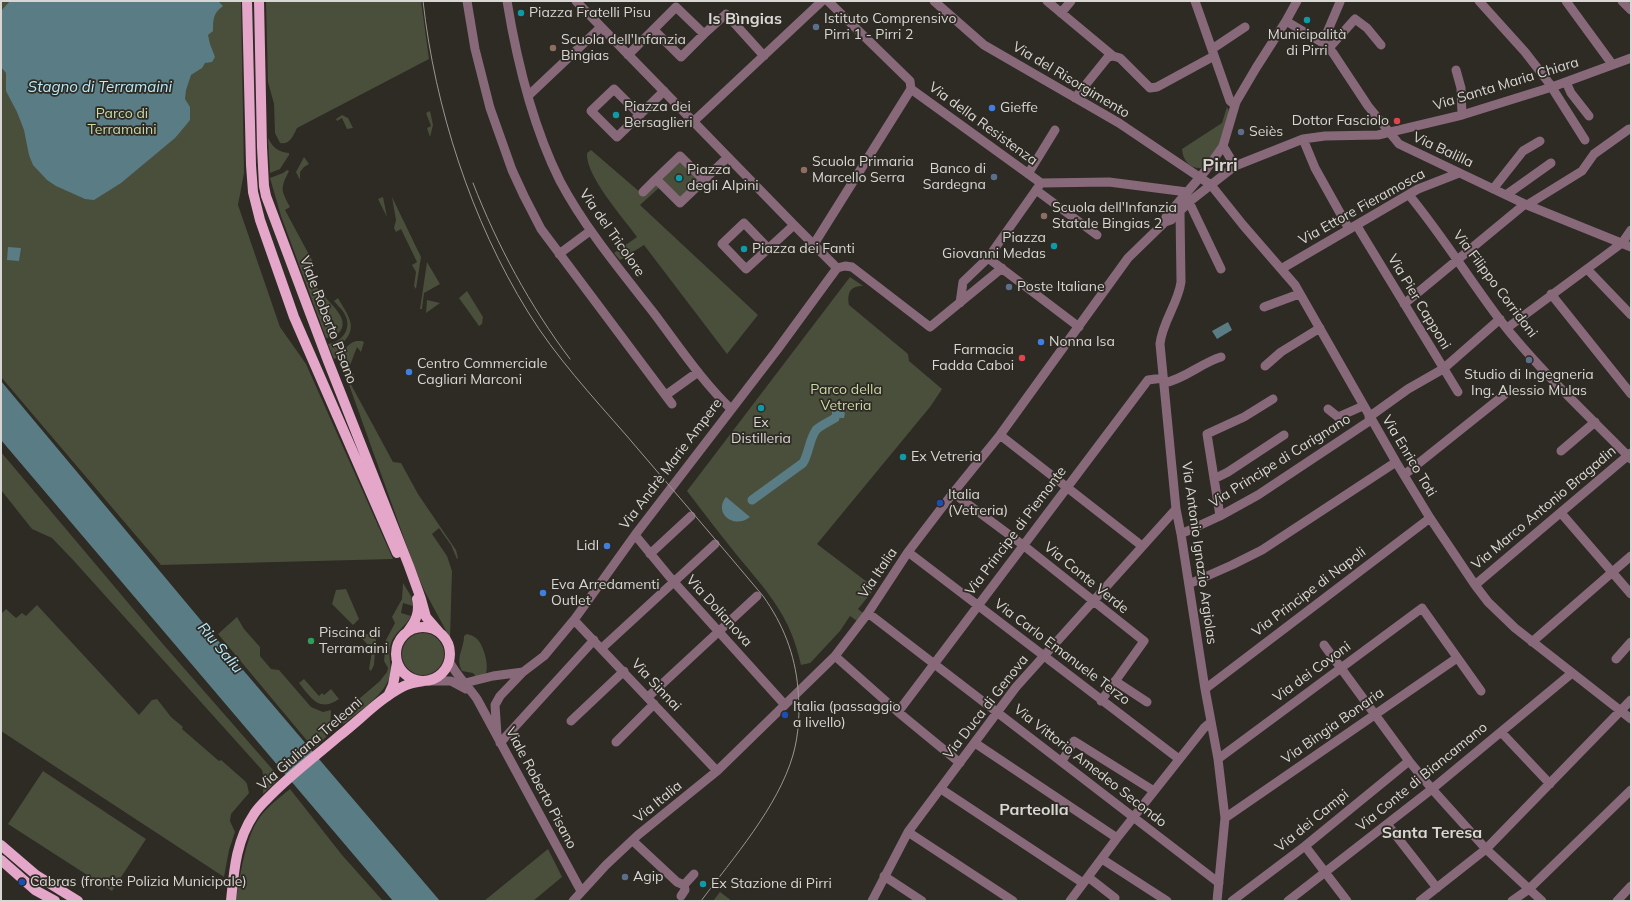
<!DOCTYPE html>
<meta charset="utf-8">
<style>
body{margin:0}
#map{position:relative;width:1632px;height:902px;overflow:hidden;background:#2e2a24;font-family:Mulish,sans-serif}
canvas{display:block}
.frame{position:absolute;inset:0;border:2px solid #d9d7d3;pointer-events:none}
</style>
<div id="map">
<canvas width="1632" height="902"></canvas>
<div class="frame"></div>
</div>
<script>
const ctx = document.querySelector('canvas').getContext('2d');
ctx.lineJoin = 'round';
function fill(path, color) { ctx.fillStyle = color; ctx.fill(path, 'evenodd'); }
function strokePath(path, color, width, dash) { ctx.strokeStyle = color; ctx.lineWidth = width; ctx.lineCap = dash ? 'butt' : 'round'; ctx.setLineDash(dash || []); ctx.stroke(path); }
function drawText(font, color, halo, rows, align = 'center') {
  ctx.font = font + ' Mulish,sans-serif'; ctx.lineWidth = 3.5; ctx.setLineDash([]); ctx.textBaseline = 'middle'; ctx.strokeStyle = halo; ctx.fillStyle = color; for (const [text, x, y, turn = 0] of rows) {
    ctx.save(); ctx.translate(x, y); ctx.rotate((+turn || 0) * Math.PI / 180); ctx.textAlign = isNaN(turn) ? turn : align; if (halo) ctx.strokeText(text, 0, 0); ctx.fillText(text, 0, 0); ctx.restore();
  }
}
fill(new Path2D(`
 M1 1H241L244 173 238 205 280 327 306 364 393 559 161 565 1 377Z
 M266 1H421L429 59 297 128C293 136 290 145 280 143L275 133 274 104 268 82Z
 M1227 107 1229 111 1220 144 1202 168C1190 169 1183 161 1182 149L1222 123Z
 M430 111 433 125 430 137 427 128 431 126 426 113Z
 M342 115 348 118 353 128 347 129 342 118 337 121 336 119Z
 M268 138C273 148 279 152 289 153V155L280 169 270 173Z
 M591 150 641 193 680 156 704 180 680 203 662 185 640 205 758 315 727 354 644 245 620 260 614 253 637 237C623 218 585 175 587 153Z
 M304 157 309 164 304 167 300 172V180L296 172Z
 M287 170 289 171C280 189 281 190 290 207L285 210 313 262C302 282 332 300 340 315 347 327 339 338 326 338L281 216 270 178 283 173Z
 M383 197 387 217 378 199Z
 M392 197 421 257 416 289 414 286 416 272 412 265 417 262 401 229 396 232 394 228 396 220Z
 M427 262 440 284 424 293 422 309H420Z
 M850 277 863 286C850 286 847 293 849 305L908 354 909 361 942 389 930 407 817 544 875 588 858 609 863 613 857 621 850 616 840 631 813 660 810 663 801 665C790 614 767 592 736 554 719 533 703 512 687 491Z
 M467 291 483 317 482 324 479 326 459 298Z
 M338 298C345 311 358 325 346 339 341 345 337 349 336 358L334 359 328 344C343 342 353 327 344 313 341 308 337 305 334 301Z
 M427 300 440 303 426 313Z
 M356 341H362L364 342 361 352 357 347 349 368 355 377V379H348L393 462 401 463 418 494 456 550 458 558 457 559 451 545 439 528 432 534 447 556 452 571 450 638 424 590 414 566 343 368C340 356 344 345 356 341Z
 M1 452 162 643 280 778 263 794 264 778 262 770 74 561 52 538 32 529 1 490Z
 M403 583 411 596 413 606 403 603 401 613 411 616C406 626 395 632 391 643 387 654 392 664 390 674 387 694 359 711 345 723L340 725 342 718 346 710 380 681 387 672 388 668 384 661 386 640 395 623 392 617 402 599Z
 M346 589 359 619 353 625 332 604 336 590Z
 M37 605 139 715 152 700 157 699 171 717 183 727 182 729 219 761 221 760 245 781 247 784 249 793 231 814 230 821 235 832 229 850 224 877 1 731V614L6 609 16 618 22 613 26 616Z
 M237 617 244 629 260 647V656L271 669 279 670 311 707 323 712 331 710 330 733 314 749 218 634Z
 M402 654a21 21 0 1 1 42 0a21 21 0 1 1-42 0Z
 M366 634 372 635 376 640 374 665 371 671 369 669 373 645 367 644 360 636Z
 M467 634C471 635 476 637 478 640 484 647 489 665 486 673L477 678 473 673 462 671C455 658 464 649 464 636Z
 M304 679 319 696 322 693 324 695 331 689 339 699C319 713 311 698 299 683Z
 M43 771 146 839 112 891 8 824Z
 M290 789 342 855 383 901H236C240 877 245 837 260 817 268 806 279 798 290 789Z
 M548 849 562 877 533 901H484Z
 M720 892 732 901H713Z`), '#494f3b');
fill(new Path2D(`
 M10 1H218L223 6C213 13 213 20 213 31L208 35 210 44 215 57 212 62 205 63 202 68 191 75 186 90 185 99 190 107V120L186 125 175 138 121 183 94 200 85 199 56 186 47 180 33 165 29 155 24 130 17 112 6 91V73L1 67V11Z
 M8 247 21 248 19 261 7 260Z
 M1228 322 1232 330 1217 339 1212 331Z
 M1 381 209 630 440 901H393L1 440Z
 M839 406C844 409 846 412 844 418H835L832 415V410Z
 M726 497 750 517C734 530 713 513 726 497Z`), '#597c85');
strokePath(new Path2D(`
 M752 500 803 463C809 453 809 440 816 430 821 425 829 422 835 418`), '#597c85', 9);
strokePath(new Path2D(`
 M467 1 475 49 490 108 512 170 524 196 541 229 672 404
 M507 1C517 62 532 125 560 181 585 228 620 270 653 312 678 345 701 380 731 409
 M576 1 794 225 837 268
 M828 1 910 81 911 89 1041 183
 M934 1 984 45 1119 123 1211 185 1243 225 1295 285 1396 462 1430 518 1475 585 1488 602 1515 628 1631 719
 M1047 1 1113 56 1120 58 1150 88 1157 87 1214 56
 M1195 1 1230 101 1235 105
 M1479 1 1525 52 1549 83 1585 140
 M1566 1 1612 64
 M1622 1 1631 10
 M1061 13 1071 1
 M1286 21 1326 45 1333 53 1368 106 1399 144 1527 205 1631 247
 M704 34 726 14 764 56
 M1323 42 1340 2
 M1329 48 1355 19 1367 28 1381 45
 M1212 49 1245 27
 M628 55 676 7 704 34 681 57 654 30
 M1456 70 1461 88 1462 115
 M1566 82 1571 93 1589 116
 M528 96 601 27
 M1075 98 1108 57 1113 56
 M640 115 614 89 591 111 617 137 664 91
 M693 122 822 1
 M1303 139 1315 168 1349 229
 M1223 146 1235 166
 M1028 174 1055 130
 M704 180 680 156 656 179 680 203 728 157
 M1041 183 1109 182 1187 192
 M1493 189 1523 151 1540 141
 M1036 190 1097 235
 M643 192 656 179
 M1409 195C1442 235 1469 279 1500 320 1539 370 1587 414 1631 459
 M1506 195 1551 163
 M1189 202 1221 269
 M1527 205 1582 171 1594 154 1629 129
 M1180 212 1181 282C1178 304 1162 322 1160 344L1176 509 1181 534 1205 689 1218 759 1225 818 1217 901
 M1165 222 1171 220 1189 202 1235 166 1303 139 1325 136 1378 135 1462 115 1552 87 1631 58
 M1165 222 1166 217 1206 170 1223 146 1236 102 1256 68 1286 21 1297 1
 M1357 226 1458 392
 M814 244 911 89
 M768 248 744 223 722 244 746 269 794 225
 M559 254 590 231
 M988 258 1079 327
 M837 268 845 266 852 267 930 327 1002 268
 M1281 269 1418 189 1459 173
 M1587 269 1631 315
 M1551 294 1631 394
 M960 303 963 282 988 258 1041 183
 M1404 304 1525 204
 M1264 307 1299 294
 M1507 328 1622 243 1631 230
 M1265 366 1281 352 1320 328
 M1164 383C1185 379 1201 363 1221 357
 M666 395 698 372
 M1328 409 1338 417 1363 406
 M1369 417 1408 389 1443 369 1500 319
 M1000 435 1142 546
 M1561 451 1595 422
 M1404 475 1504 395
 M1214 479 1228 472 1284 435
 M953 493 1023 545 1144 641 1101 701
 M1561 513 1631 594
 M1220 516 1207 434 1244 417 1273 399
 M1181 534 1220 516 1258 495 1371 420
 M635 535 673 581 785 705
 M908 552 1179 759
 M650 554 691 516
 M1189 584 1232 565 1262 550 1396 462
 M1475 585 1631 453
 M868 613 1219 883
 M574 620 717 771
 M1532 642 1631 556
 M1324 645 1409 761 1432 789 1486 849 1542 901
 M602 648 715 544
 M835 656 898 712 960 763
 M1616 659 1631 642
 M449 661C456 675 468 686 477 699L581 891
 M430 681H451L466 689
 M1115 681 1147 702
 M465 683 493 676 523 672
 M1205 689 1430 518
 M648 697 757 596
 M898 712 1148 380 1163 378
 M571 721 624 671
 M1501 732 1550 784
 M497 735 495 705 500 696 523 672 544 656 574 620 635 535 777 350 837 268
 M616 742 654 704
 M500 743 594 640
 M975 743 1117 838
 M1218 759 1422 608 1481 691
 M1062 761 1074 741 1154 791
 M941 789 1083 883
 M1225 818 1457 658
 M1387 824 1437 888
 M908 832 1013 901
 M633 841 677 882 684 885 694 874
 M1305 846 1347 901
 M1102 859 1167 901
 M884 876 922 901
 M1088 877 1115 898 1114 901
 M681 896 685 890 684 885
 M573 901 606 865 638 835 717 771 835 656 868 613 908 552 953 493 1000 435 1128 258 1165 222
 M872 901 908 832 1016 687 1176 509
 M1070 901 1117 838 1204 728 1211 722
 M1232 901 1305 846 1409 761
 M1288 901 1432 789 1572 673
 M1420 901 1486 849 1631 700
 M1512 901 1529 889 1631 790
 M1617 901 1631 886`), '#87697a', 9);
strokePath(new Path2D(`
 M247 1 251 165 253 192 260 220 294 317 397 553
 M259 1 262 147 264 186 266 196 328 361 409 566 421 599 426 617 439 632
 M396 654a27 27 0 1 1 54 0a27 27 0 1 1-54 0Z
 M408 631C416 621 420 612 417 599
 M388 696 393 685 397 663
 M1 845 36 875 78 901
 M1 860 35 890 55 901
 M231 901C234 870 236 841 254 814 259 806 266 800 272 794 293 773 317 755 339 736 360 720 380 698 404 686 410 683 417 682 424 681`), '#e4a6c9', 10);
strokePath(new Path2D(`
 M423 1C435 108 471 220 528 312 555 356 592 396 626 435 672 489 718 542 763 596 783 624 795 654 798 689 800 711 799 734 793 755 778 807 733 858 701 901
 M473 183C497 245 530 306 570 359`), '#9a9793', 1);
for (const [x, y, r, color] of [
 [521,13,4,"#0f9aa8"],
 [1307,20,4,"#0f9aa8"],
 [816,27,4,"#5c6f8a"],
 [553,48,4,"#8d6e63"],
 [992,108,4,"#3f7fe0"],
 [616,115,4,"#0f9aa8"],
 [1397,121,4,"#e0444e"],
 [1241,132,4,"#5c6f8a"],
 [804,170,4,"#8d6e63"],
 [994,177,4,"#5c6f8a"],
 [679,178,4,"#0f9aa8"],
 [1044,216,4,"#8d6e63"],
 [1054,246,4,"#0f9aa8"],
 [744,249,4,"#0f9aa8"],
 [1009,287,4,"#5c6f8a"],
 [1041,342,4,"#3f7fe0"],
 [1022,358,4,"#e0444e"],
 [1529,360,4,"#5c6f8a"],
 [409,372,4,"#3f7fe0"],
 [761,408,4,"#0f9aa8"],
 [903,457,4,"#0f9aa8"],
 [940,503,4,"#1a4fb4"],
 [607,546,4,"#3f7fe0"],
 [543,593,4,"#3f7fe0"],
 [311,641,4,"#2e9e5b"],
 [785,715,4,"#1a4fb4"],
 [625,877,4,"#5c6f8a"],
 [22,882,4,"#1a4fb4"],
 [703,884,4,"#0f9aa8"]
]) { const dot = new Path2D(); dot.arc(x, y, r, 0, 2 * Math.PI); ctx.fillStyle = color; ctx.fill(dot); strokePath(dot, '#2e2a24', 1.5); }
drawText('14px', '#d9d7d3', '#2e2a24', [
 ["Piazza Fratelli Pisu",529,13],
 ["Istituto Comprensivo",824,19],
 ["Pirri 1 - Pirri 2",824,35],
 ["Municipalità",1307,35,"center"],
 ["di Pirri",1307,51,"center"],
 ["Scuola dell'Infanzia",561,40],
 ["Bingias",561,56],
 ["Piazza dei",624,107],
 ["Bersaglieri",624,123],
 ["Gieffe",1000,108],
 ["Dottor Fasciolo",1389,121,"right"],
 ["Seiès",1249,132],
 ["Scuola Primaria",812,162],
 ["Marcello Serra",812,178],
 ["Banco di",986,169,"right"],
 ["Sardegna",986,185,"right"],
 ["Piazza",687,170],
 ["degli Alpini",687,186],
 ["Scuola dell'Infanzia",1052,208],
 ["Statale Bingias 2",1052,224],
 ["Piazza",1046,238,"right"],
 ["Giovanni Medas",1046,254,"right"],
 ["Piazza dei Fanti",752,249],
 ["Poste Italiane",1017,287],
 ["Nonna Isa",1049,342],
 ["Farmacia",1014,350,"right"],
 ["Fadda Caboi",1014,366,"right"],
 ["Centro Commerciale",417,364],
 ["Cagliari Marconi",417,380],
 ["Studio di Ingegneria",1529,375,"center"],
 ["Ing. Alessio Mulas",1529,391,"center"],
 ["Ex",761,423,"center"],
 ["Distilleria",761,439,"center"],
 ["Ex Vetreria",911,457],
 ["Italia",948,495],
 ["(Vetreria)",948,511],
 ["Lidl",599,546,"right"],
 ["Eva Arredamenti",551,585],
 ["Outlet",551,601],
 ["Piscina di",319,633],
 ["Terramaini",319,649],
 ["Italia (passaggio",793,707],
 ["a livello)",793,723],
 ["Agip",633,877],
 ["Cabras (fronte Polizia Municipale)",30,882],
 ["Ex Stazione di Pirri",711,884]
], 'left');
drawText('14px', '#d9d7d3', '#2e2a24', [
 ["Via del Risorgimento",1071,80,31],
 ["Via Santa Maria Chiara",1506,84,-17],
 ["Via della Resistenza",983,124,36],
 ["Via Balilla",1443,150,25],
 ["Via Ettore Fieramosca",1362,207,-29],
 ["Via del Tricolore",612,233,55],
 ["Via Filippo Corridoni",1495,284,53],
 ["Via Pier Capponi",1419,302,59],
 ["Viale Roberto Pisano",328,320,69],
 ["Via Enrico Toti",1409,456,59],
 ["Via Principe di Carignano",1280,461,-32],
 ["Via Andrè Marie Ampere",671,464,-53],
 ["Via Marco Antonio Bragadin",1544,508,-40],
 ["Via Principe di Piemonte",1016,531,-53],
 ["Via Antonio Ignazio Argiolas",1199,553,82],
 ["Via Italia",878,573,-56],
 ["Via Conte Verde",1086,578,39],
 ["Via Principe di Napoli",1309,592,-37],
 ["Via Dolianova",719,611,48],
 ["Via Carlo Emanuele Terzo",1062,652,37],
 ["Via dei Covoni",1312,672,-36],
 ["Via Sinnai",656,685,47],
 ["Via Duca di Genova",986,707,-52],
 ["Via Bingia Bonaria",1333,726,-35],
 ["Via Giuliana Treleani",310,744,-41],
 ["Via Vittorio Amedeo Secondo",1090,766,38],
 ["Via Conte di Biancamano",1422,777,-39],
 ["Viale Roberto Pisano",541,788,62],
 ["Via Italia",658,802,-39],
 ["Via dei Campi",1312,821,-39]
]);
drawText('14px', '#cadaa5', '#2e2a24', [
 ["Parco di",122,114],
 ["Terramaini",122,130],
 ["Parco della",846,390],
 ["Vetreria",846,406]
]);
drawText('italic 15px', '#b7ecfa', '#2e2a24', [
 ["Stagno di Terramaini",100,87],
 ["Riu Saliu",220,648,50]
]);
drawText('bold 16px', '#d9d7d3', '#2e2a24', [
 ["Is Bìngias",745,19],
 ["Parteolla",1034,810],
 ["Santa Teresa",1432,833]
]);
drawText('bold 18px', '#d9d7d3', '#2e2a24', [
 ["Pirri",1220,166]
]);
</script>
